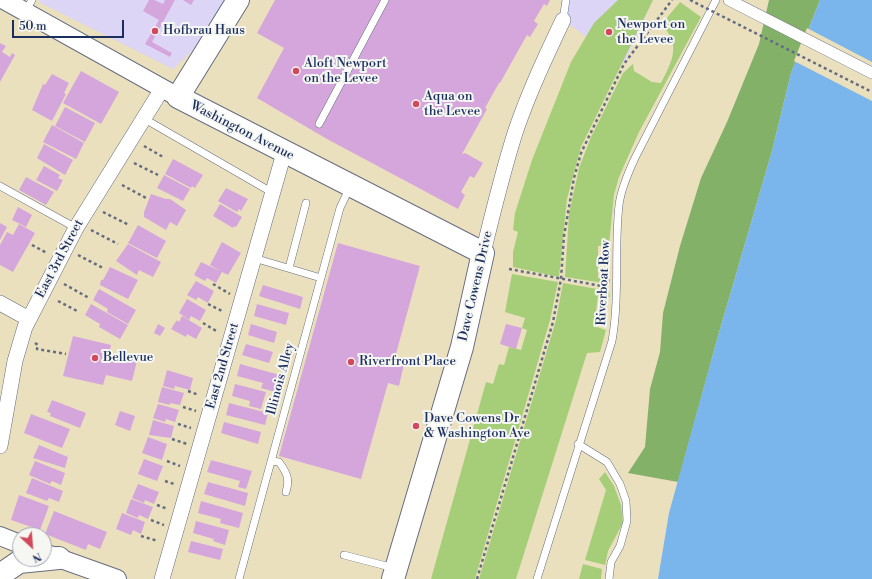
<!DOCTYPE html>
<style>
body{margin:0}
#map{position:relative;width:872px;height:579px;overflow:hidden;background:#ebe0be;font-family:"Libre Bodoni",serif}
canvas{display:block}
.north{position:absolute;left:12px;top:527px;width:40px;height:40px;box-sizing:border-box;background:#f6f6f2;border:1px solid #9ea6b7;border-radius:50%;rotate:154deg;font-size:11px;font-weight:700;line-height:16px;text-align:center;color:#1b2f5e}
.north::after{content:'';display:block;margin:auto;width:14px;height:18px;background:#d1495b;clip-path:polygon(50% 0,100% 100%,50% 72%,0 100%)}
.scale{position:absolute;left:12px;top:20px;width:112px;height:18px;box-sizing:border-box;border:2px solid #1b2f5e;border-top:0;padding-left:5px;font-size:12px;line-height:14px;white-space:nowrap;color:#1b2f5e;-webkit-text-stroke:3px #f6f6f2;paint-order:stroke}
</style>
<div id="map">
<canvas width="872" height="579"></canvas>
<div class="north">N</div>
<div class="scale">50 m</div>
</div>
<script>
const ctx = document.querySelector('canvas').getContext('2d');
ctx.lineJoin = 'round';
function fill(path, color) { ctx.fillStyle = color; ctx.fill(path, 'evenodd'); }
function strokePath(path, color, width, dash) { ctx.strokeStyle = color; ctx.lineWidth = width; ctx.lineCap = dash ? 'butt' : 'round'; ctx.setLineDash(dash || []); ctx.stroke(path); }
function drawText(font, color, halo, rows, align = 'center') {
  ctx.font = font + ' "Libre Bodoni",serif'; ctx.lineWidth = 4; ctx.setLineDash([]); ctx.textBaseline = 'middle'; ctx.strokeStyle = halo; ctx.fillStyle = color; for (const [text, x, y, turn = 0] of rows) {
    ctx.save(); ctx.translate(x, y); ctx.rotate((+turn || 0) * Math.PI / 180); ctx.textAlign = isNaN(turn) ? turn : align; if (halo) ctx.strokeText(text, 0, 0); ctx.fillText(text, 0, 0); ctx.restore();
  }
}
fill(new Path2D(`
 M40 0H237L230 15 173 69 39 2Z
 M563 0H653L624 64 563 20Z`), '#ddd5f6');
fill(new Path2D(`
 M618 0H653L581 147 567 199 559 277 513 267V252L518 232 513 230 515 213 532 160 571 62 594 23Z
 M680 2 701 17 639 132 619 177 614 195 609 245 598 246V278L610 279V284L565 277 569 214 579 168 591 137 623 73 633 64 634 71 652 82 661 83C672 62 682 43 661 25Z
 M512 274 558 282 550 320 475 579H431L486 382 493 384 499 364 504 365 509 347 521 350 527 330 522 328 525 318 505 312Z
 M563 283 609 291 610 297 598 296 594 326 606 330 600 352 587 353 516 579H479L556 320Z
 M605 472 614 486 621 505 623 523 608 551 605 565 585 560 606 490 599 479Z
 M583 564 602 569 601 579H579Z`), '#a6ce78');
fill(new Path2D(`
 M769 0H820L791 73 772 151 718 336 678 482 628 473 645 447 650 389 660 352 663 313 680 246 701 178 727 122 759 44Z`), '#84b168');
fill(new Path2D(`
 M820 0H872V579H658L669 513 718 336 772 151 791 73Z`), '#7ab5eb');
fill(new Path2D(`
 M807 28 872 62V101L794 61Z`), '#ebe0be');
fill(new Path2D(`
 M149 0H154L163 4 165 0H175L152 42 172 53 170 57 145 44 159 20 143 11Z
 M183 0H194L191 5Z
 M275 0H550L547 6 544 4 534 21 538 24 530 37 527 35 500 83H499L485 108 487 109 462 154 465 153 483 163 474 178 470 176 461 192 465 195 458 209 327 139 257 98 284 48 257 33Z
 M0 43 6 46 2 52 10 57 12 53 15 55 0 82Z
 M81 71 119 92 101 124 63 103Z
 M52 74 69 83 64 93 66 94 52 121 32 110 43 84 45 85Z
 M65 107 95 123 85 142 55 126Z
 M52 125 84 143 76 159 43 142Z
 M44 144 73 160 65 175 37 158Z
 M173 159 203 175 195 188 192 186 191 188 165 174Z
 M44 166 60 175 58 178 63 180 57 191 36 180Z
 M164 175 190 189 183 201 157 188Z
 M26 177 54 192 46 205 19 190Z
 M226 188 248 199 241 211 239 209 237 212 218 201Z
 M151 194 166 199H170L186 210 177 226 170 222 166 230 144 217V212Z
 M220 204 242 217 236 227 234 226 233 228 213 216Z
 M18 207 32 215 26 227 12 220Z
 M0 223 7 227 0 240Z
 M19 224 35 233 13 272 0 265V245L7 232 13 235Z
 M138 225 166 241 157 258 128 243Z
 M222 242 241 253 228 275 222 272 216 283 207 278 205 281 194 275 201 262 220 271 210 265Z
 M338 243 420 266 394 361 404 364 399 386 388 383 361 479 279 456Z
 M128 244 161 262 153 277 139 270 137 275 116 261Z
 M110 267 138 280 128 299 100 285 101 280H103Z
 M196 281 214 291 208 303 198 297 196 300 187 295Z
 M263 285 303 297 300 309 259 296Z
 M99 289 136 310 128 324 107 312 108 309 93 300Z
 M187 299 206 310 200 321 191 316 189 320 179 313Z
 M91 304 128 325 120 339 99 327 100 324 85 315Z
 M257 304 289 313 286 325 254 316Z
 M182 316 202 328 196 339 187 334 186 337 171 329 177 320 179 322Z
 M158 324 165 328 160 336 154 333Z
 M251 324 277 332 274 343 248 335Z
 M506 324 522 328 516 349 500 344Z
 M73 336 111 345 109 355 137 361 132 381 106 375 103 385 63 376Z
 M246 344 273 352 269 363 242 355Z
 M240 364 280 375 275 392 261 388 263 383 237 376Z
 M167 370 193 378 190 390 175 386 174 389 163 386Z
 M235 384 266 392 261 409 249 406 250 401 232 396Z
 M162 387 184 393 180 405 170 403V405L158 402Z
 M52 400 86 413 80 428 50 416 51 413 47 412Z
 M229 403 268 413 265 425 226 415Z
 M158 404 179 410 175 422 166 419 165 422 153 418Z
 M120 411 135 416 130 431 115 425Z
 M31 414 70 429 62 448 24 433Z
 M153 420 174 426 171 438 149 435Z
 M224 422 261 432 258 444 221 433Z
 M148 437 167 444 162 460 142 453Z
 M39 445 68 457 65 468 33 458Z
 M144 459 163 466 157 481 138 474Z
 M211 460 252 471 246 489 238 487 240 481 207 472Z
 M35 461 65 473 61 485 52 481 50 484 29 475Z
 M32 478 63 491 59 502 49 498 47 501 26 493Z
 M208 482 248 493 245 506 204 494Z
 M138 484 159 492 154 504 145 500 144 503 132 498Z
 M19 495 49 506 40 530 11 520Z
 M131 499 153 507 148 519 139 515 138 518 126 513Z
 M201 501 243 513 239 528 220 523 221 519 198 513Z
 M54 511 107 532 100 549 88 544 86 550 45 534Z
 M122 513 145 522 141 534 133 530 131 535 116 529Z
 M196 521 229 530 225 545 213 541 214 539 193 533Z
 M191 541 223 549 220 560 188 552Z`), '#d5a6dc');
const service = new Path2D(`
 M25 12 32 0
 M563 20 566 0
 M143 118 273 193
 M319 124 385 0
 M0 186 76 228
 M254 258 321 278
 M289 268 306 203
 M578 444 607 462 620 484 626 501 627 521 620 546 611 562 609 579
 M272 461 279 462C287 473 290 479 286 492
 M344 555 394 568
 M239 579 340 208 350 187
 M537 579 612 341C620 296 614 250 619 205 621 189 628 173 635 158L716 0`);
const pedestrian = new Path2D(`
 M729 0 872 73`);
const minor = new Path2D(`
 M483 253C493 212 503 170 516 130 529 92 546 56 563 20
 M0 303 29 319
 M0 446 15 361 25 327 76 228 162 89
 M162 579 284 153`);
const tertiary = new Path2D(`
 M4 0 178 97
 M0 536 20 544
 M47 554 117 579`);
const primary = new Path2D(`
 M238 0 178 97 483 253 462 347 393 579`);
const motorway = new Path2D(`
 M0 575 19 562 59 558`);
strokePath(service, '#646d80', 8);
strokePath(pedestrian, '#646d80', 12);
strokePath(minor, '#646d80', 16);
strokePath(tertiary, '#646d80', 20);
strokePath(primary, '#646d80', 24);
strokePath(motorway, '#646d80', 24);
strokePath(new Path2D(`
 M144 146 163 157
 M134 163 158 175
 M122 185 148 199
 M103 212 129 225
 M91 230 118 244
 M32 245 47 253
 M78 255 103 268
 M509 269 607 287
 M64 284 89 298
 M213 284 230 294
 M58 301 79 312
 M208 304 224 312
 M203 323 218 332
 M35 343 38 345 37 349 66 354
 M188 391 199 395
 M183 407 196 411
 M178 424 191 428
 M172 439 187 444
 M167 461 180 466
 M165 481 174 484
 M157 505 168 509
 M151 520 164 525
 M141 536 158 541
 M477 579 553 322 561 279 564 236 574 178 581 153 624 64 672 0`), '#646d80', 2.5, [3, 3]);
strokePath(service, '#fff', 7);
strokePath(pedestrian, '#fff', 11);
strokePath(minor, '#fff', 15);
strokePath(tertiary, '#fff', 18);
strokePath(primary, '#fff', 22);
strokePath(motorway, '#fff', 22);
strokePath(new Path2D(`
 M690 0 872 92`), '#646d80', 2.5, [3, 3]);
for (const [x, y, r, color] of [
 [155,31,4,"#d1495b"],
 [609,32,4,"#d1495b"],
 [296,71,4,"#d1495b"],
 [416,104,4,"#d1495b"],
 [95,358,4,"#d1495b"],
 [351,362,4,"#d1495b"],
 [416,426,4,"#d1495b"]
]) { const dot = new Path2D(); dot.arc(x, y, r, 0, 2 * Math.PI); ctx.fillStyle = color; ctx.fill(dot); strokePath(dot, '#f6f6f2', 1.5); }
drawText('13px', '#1b2f5e', '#f6f6f2', [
 ["Newport on",617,25],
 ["the Levee",617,40],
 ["Hofbrau Haus",163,31],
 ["Aloft Newport",304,64],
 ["on the Levee",304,79],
 ["Aqua on",424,97],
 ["the Levee",424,112],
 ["Bellevue",103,358],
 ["Riverfront Place",359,362],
 ["Dave Cowens Dr",424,419],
 ["& Washington Ave",424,434]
], 'left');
drawText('13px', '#1b2f5e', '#f6f6f2', [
 ["Washington Avenue",242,131,27],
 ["East 3rd Street",60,259,-62],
 ["Riverboat Row",604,283,-87],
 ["Dave Cowens Drive",476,286,-77],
 ["East 2nd Street",223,366,-74],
 ["Illinois Alley",281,379,-75]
]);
</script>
